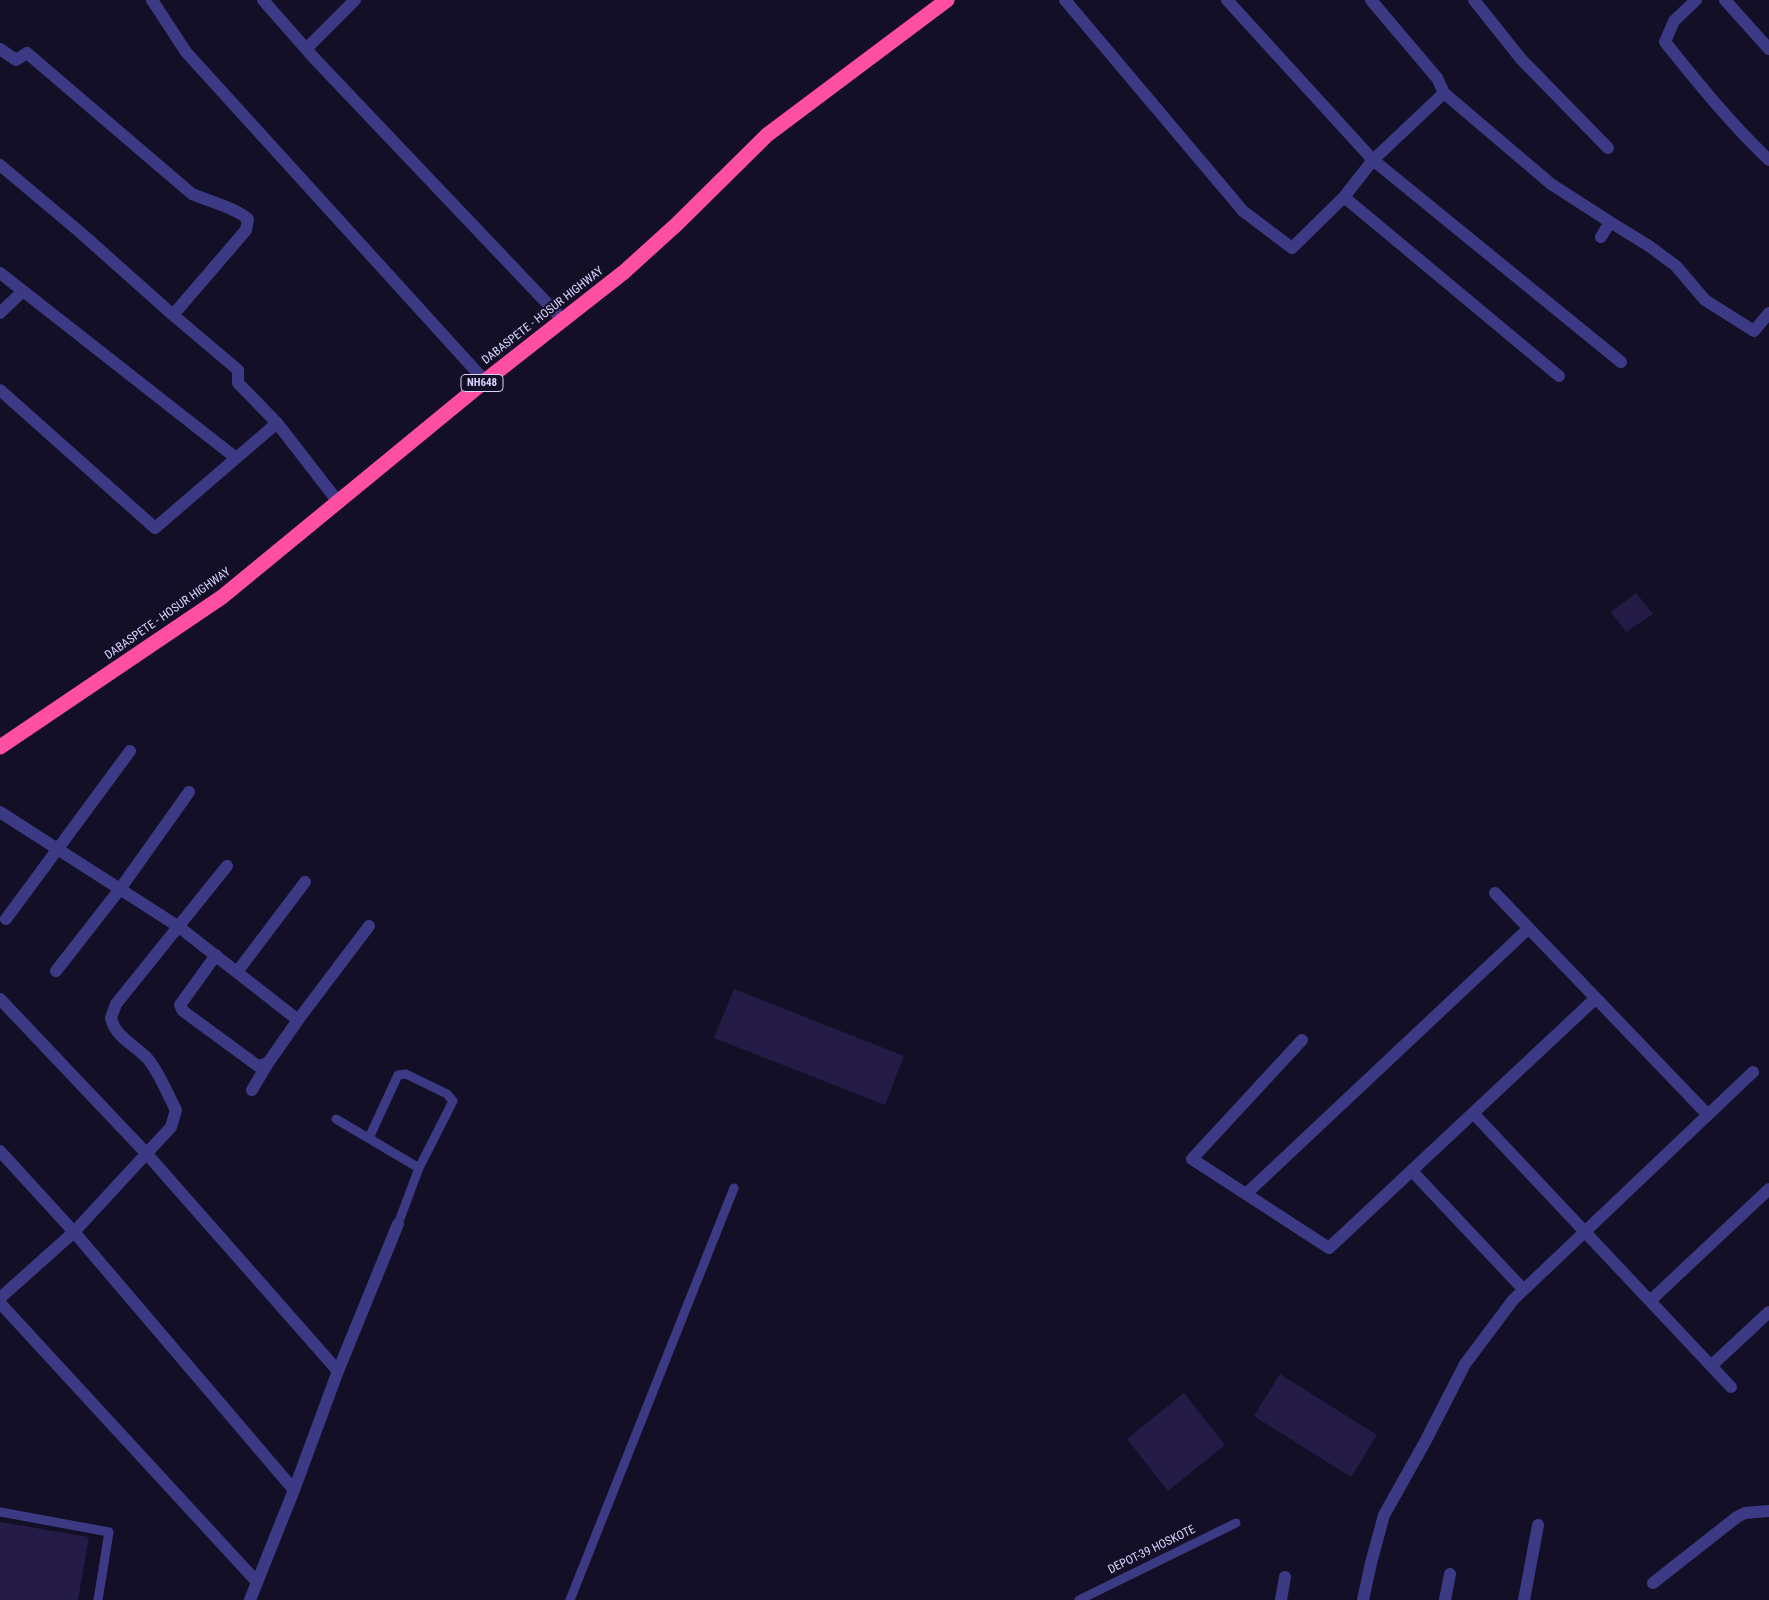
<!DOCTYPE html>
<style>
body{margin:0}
canvas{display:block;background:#130f26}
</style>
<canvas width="1769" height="1600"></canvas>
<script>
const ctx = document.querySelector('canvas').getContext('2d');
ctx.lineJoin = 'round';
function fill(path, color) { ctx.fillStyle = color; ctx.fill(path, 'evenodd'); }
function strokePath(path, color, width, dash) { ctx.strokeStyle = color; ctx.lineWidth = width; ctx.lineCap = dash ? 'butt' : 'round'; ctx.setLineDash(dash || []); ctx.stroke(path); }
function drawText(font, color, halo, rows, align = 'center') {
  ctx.font = font + ' "Roboto Condensed",sans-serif'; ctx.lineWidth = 4; ctx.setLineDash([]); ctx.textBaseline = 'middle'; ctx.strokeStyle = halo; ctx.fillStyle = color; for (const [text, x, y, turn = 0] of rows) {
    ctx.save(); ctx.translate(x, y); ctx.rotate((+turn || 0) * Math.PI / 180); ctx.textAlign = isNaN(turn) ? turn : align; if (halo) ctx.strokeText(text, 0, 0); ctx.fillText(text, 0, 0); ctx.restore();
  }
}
fill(new Path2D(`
 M1636 593 1653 614 1626 632 1611 612Z
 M734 989 904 1056 885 1105 714 1038Z
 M1280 1374 1377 1435 1351 1477 1254 1416Z
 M1184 1393 1225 1445 1168 1491 1127 1439Z
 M0 1522 89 1537 78 1600H0Z`), '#241b47');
strokePath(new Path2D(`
 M336 1119 419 1168
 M369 1138 398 1075 406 1074 447 1094 453 1101 419 1168 398 1224
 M0 1512 109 1532 98 1600
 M570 1600 734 1188
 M1079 1600 1236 1523`), '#3d3a85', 9);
strokePath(new Path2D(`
 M152 0 186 52 485 381
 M263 0 314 58 563 320
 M1065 0 1243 211 1292 248 1344 197 1373 160 1444 93
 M1227 0 1373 160 1621 362
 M1371 0 1437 78 1444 93 1551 184 1610 222
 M1474 0 1521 59 1608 148
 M1696 0 1674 21 1665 42C1698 83 1731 124 1769 160
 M1725 0 1769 49
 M0 49 16 60 27 53 192 194C211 202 233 207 248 219L246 230 173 315 238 370V383L277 423
 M306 49 355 0
 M0 165 81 233 173 315
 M1344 197 1559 376
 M1601 237 1610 222 1649 246 1676 266 1705 300 1754 331 1769 313
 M0 273 236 458
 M0 313 23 291
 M0 390 155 528 277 423 339 503
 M0 812 179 927 298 1020
 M1495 893 1708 1115
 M6 919 130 751
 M216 955 180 1005 183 1011 258 1066 268 1063 298 1020 369 926
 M56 971 120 889 189 792
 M237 972 305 882
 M0 999 146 1153 338 1371 294 1490 250 1600
 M1302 1040 1192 1159 1329 1248 1596 998
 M252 1090 268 1063
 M1473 1113 1731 1387
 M0 1151 74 1232 294 1490
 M1412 1171 1523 1289
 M1246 1194 1529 928
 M0 1298 74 1232 171 1127 176 1110C168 1095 158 1070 147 1058 135 1045 115 1037 111 1018L116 1004 227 866
 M1650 1301 1769 1189
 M0 1303 257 1582
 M1711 1366 1769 1312
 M338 1371 398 1224
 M1653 1583 1737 1517 1745 1513 1769 1511
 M1281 1600 1285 1577
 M1363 1600 1371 1563 1384 1515 1425 1442 1465 1364 1513 1300 1753 1072
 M1445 1600 1450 1574
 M1524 1600 1538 1525`), '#3d3a85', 12);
strokePath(new Path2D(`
 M0 747 222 597 485 381 624 272 677 224 767 135 947 0`), '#ff4fa3', 15);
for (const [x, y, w] of [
 [482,383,42]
]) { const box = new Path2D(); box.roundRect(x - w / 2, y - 8.5, w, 17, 4); ctx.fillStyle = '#130f26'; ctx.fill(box); strokePath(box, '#d9d4ff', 1); }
drawText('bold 11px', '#d9d4ff', null, [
 ["NH648",482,383]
]);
drawText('12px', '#d9d4ff', '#130f26', [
 ["DABASPETE - HOSUR HIGHWAY",543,316,-38],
 ["DABASPETE - HOSUR HIGHWAY",168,614,-35],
 ["DEPOT-39 HOSKOTE",1152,1550,-26]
]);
</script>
